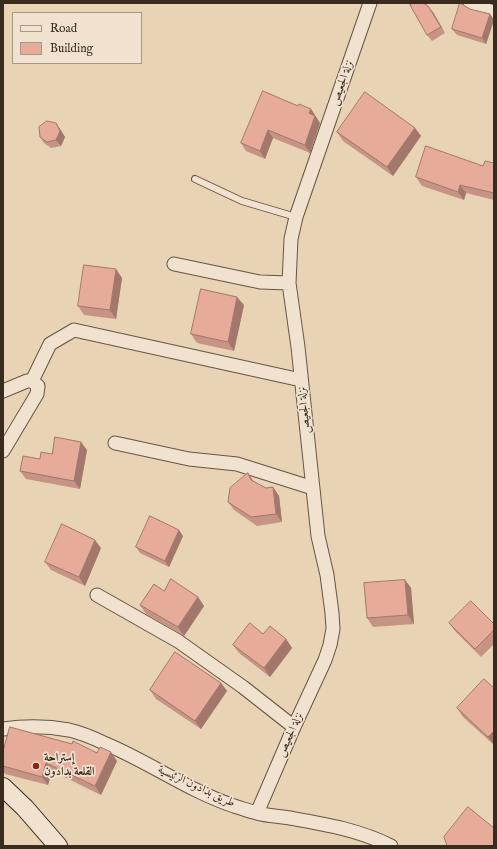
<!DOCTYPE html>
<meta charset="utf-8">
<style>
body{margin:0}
#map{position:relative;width:497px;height:849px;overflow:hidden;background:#e8d3b5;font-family:"IM FELL English",serif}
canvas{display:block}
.frame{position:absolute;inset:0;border:4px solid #3a2b1f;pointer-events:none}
.legend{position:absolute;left:12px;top:12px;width:130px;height:52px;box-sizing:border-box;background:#f0e2cf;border:1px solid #a79989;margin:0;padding:5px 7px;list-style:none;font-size:12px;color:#3a2b1f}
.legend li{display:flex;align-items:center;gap:8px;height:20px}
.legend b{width:20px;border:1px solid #a79989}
</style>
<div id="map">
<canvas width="497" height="849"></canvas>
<div class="frame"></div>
<ul class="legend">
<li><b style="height:5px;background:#f0e2cf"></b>Road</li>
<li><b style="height:11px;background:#e6ab99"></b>Building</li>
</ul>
</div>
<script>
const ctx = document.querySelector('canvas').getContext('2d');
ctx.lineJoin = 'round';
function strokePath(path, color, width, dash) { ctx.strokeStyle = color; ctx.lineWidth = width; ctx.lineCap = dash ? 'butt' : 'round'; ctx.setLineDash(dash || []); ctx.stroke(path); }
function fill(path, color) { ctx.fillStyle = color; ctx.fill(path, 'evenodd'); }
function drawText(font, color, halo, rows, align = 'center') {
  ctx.font = font + ' "IM FELL English",Amiri,serif'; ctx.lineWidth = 3.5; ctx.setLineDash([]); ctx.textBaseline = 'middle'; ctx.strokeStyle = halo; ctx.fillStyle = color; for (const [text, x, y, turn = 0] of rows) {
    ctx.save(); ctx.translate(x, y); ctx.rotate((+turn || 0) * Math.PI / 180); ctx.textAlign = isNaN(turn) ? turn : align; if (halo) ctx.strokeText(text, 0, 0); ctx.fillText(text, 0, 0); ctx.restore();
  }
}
const service = new Path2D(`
 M195 179 242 201 296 217`);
const minor = new Path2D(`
 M470 3 477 7 494 12
 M174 264 260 282 289 283
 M32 381 50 344 74 330 301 380
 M3 391 27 381H32L38 386 37 394 3 451
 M115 443 189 459 237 464 313 488
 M97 595 178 641 243 687 294 727
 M3 729C25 726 47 726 69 730 82 733 94 738 106 744 149 762 189 791 234 806 241 808 249 811 257 813 267 816 279 816 290 818 324 824 360 830 391 846
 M257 813 294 727 325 660 330 645 333 629 332 613 327 575 318 536 298 347 289 283 291 239 296 217 370 3`);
const secondary = new Path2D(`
 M3 787 25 808 58 846`);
strokePath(service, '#654', 8);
strokePath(minor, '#654', 15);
strokePath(secondary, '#3a2b1f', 20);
strokePath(service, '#f0e2cf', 6);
strokePath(minor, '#f0e2cf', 13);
strokePath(secondary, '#f0e2cf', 18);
fill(new Path2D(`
 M470 9 490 14 494 20 486 44 457 35 452 29Z
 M433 12 445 33 432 41 427 35Z
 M298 106 311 109 320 123 310 153 273 138 265 159 246 151 241 143Z
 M56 123 60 129 65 137 61 146 51 148 44 143 40 137Z
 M415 128 421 136 393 176 343 141 337 132Z
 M494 163V200L466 193 464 200 422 186 416 177 483 166Z
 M122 278 116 319 84 315 78 306Z
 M244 305 234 351 197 343 191 334Z
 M87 450 80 489 26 479 20 471 52 454Z
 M254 482 266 488 273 487 279 496 282 522 257 526 234 510 228 502Z
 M183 536 169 567 140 553 136 547Z
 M101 548 85 586 51 570 45 562Z
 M405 580 411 588 414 624 373 627 367 618Z
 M198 597 204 606 184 636 146 614 140 605Z
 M449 623 494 624V644L481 657 455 631Z
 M263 634 286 639 292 648 270 677 239 653 233 645Z
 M221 683 227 691 201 729 156 699 150 690Z
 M494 688V745L463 717 457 708Z
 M3 752 97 753 117 761 101 795 52 771 48 785 5 774 3 770Z`), '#c69384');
fill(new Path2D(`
 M428 6 433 12 445 33 441 27Z
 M490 14 494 20 486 44 482 38Z
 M311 109 320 123 310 153 305 145 309 113Z
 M56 123 60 129 65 137 61 146 56 140Z
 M415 128 421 136 393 176 387 167Z
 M268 130 273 138 265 159 260 151Z
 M460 185 466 193 464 200 458 192Z
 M116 269 122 278 116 319 110 310Z
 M237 297 244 305 234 351 228 342Z
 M81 442 87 450 80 489 74 481Z
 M248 473 254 482 251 480Z
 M273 487 279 496 282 522 276 514Z
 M179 530 183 536 169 567 165 561Z
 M95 540 101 548 85 586 79 577Z
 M405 580 411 588 414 624 408 615Z
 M198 597 204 606 184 636 178 627Z
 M286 639 292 648 270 677 264 668Z
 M221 683 227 691 201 729 195 721Z
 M494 731V745L488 737Z
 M111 752 117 761 101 795 95 786Z
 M46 763 52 771 48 785 42 777Z`), '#a1786b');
const building = new Path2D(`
 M414 3H423L428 6 441 27 427 35 410 5Z
 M460 3 470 9 490 14 482 38 452 29Z
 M263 91 298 106 299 104 311 109 309 113 315 116 305 145 268 130 260 151 241 143Z
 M365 92 415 128 387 167 337 132Z
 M47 121 56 123 60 131 56 140 47 142 40 137 39 127Z
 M426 146 483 166 485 161 494 163V193L460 185 458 192 416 177Z
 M84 265 116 269 110 310 78 306Z
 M201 289 237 297 228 342 191 334Z
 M55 437 81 442 74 481 20 471 23 456 40 459 41 452 52 454Z
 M248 473 251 480 266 488 273 487 276 514 251 517 228 502 230 488Z
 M150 516 179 530 165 561 136 547Z
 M62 524 95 540 79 577 45 562Z
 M171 579 198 597 178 627 140 605 154 584 164 591Z
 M405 580 408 615 367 618 364 583Z
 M471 601 494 624V630L475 649 449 623Z
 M250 623 263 634 270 626 286 639 264 668 233 645Z
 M175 652 221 683 195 721 150 690Z
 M484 679 494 688V731L488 737 457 708Z
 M10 727 72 744 73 741 97 753 100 747 111 752 95 786 46 763 42 777 3 766V752Z
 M468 807 494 828V846H447L444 837Z`);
fill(building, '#e6ab99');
strokePath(building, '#a1786b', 1);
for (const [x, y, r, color] of [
 [36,766,4,"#8f2418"]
]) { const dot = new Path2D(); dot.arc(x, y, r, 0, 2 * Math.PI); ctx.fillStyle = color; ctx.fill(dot); strokePath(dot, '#f0e2cf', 1.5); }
drawText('12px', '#3a2b1f', '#f0e2cf', [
 ["نزلة الجعيص",343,83,-71],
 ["نزلة الجعيص",305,410,-96],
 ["نزلة الجعيص",291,735,-66],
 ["طريق بدادون الرئيسية",196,787,25]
]);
drawText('bold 12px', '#3a2b1f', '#f0e2cf', [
 ["إستراحة",44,759],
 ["القلعة بدادون",44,773]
], 'left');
</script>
